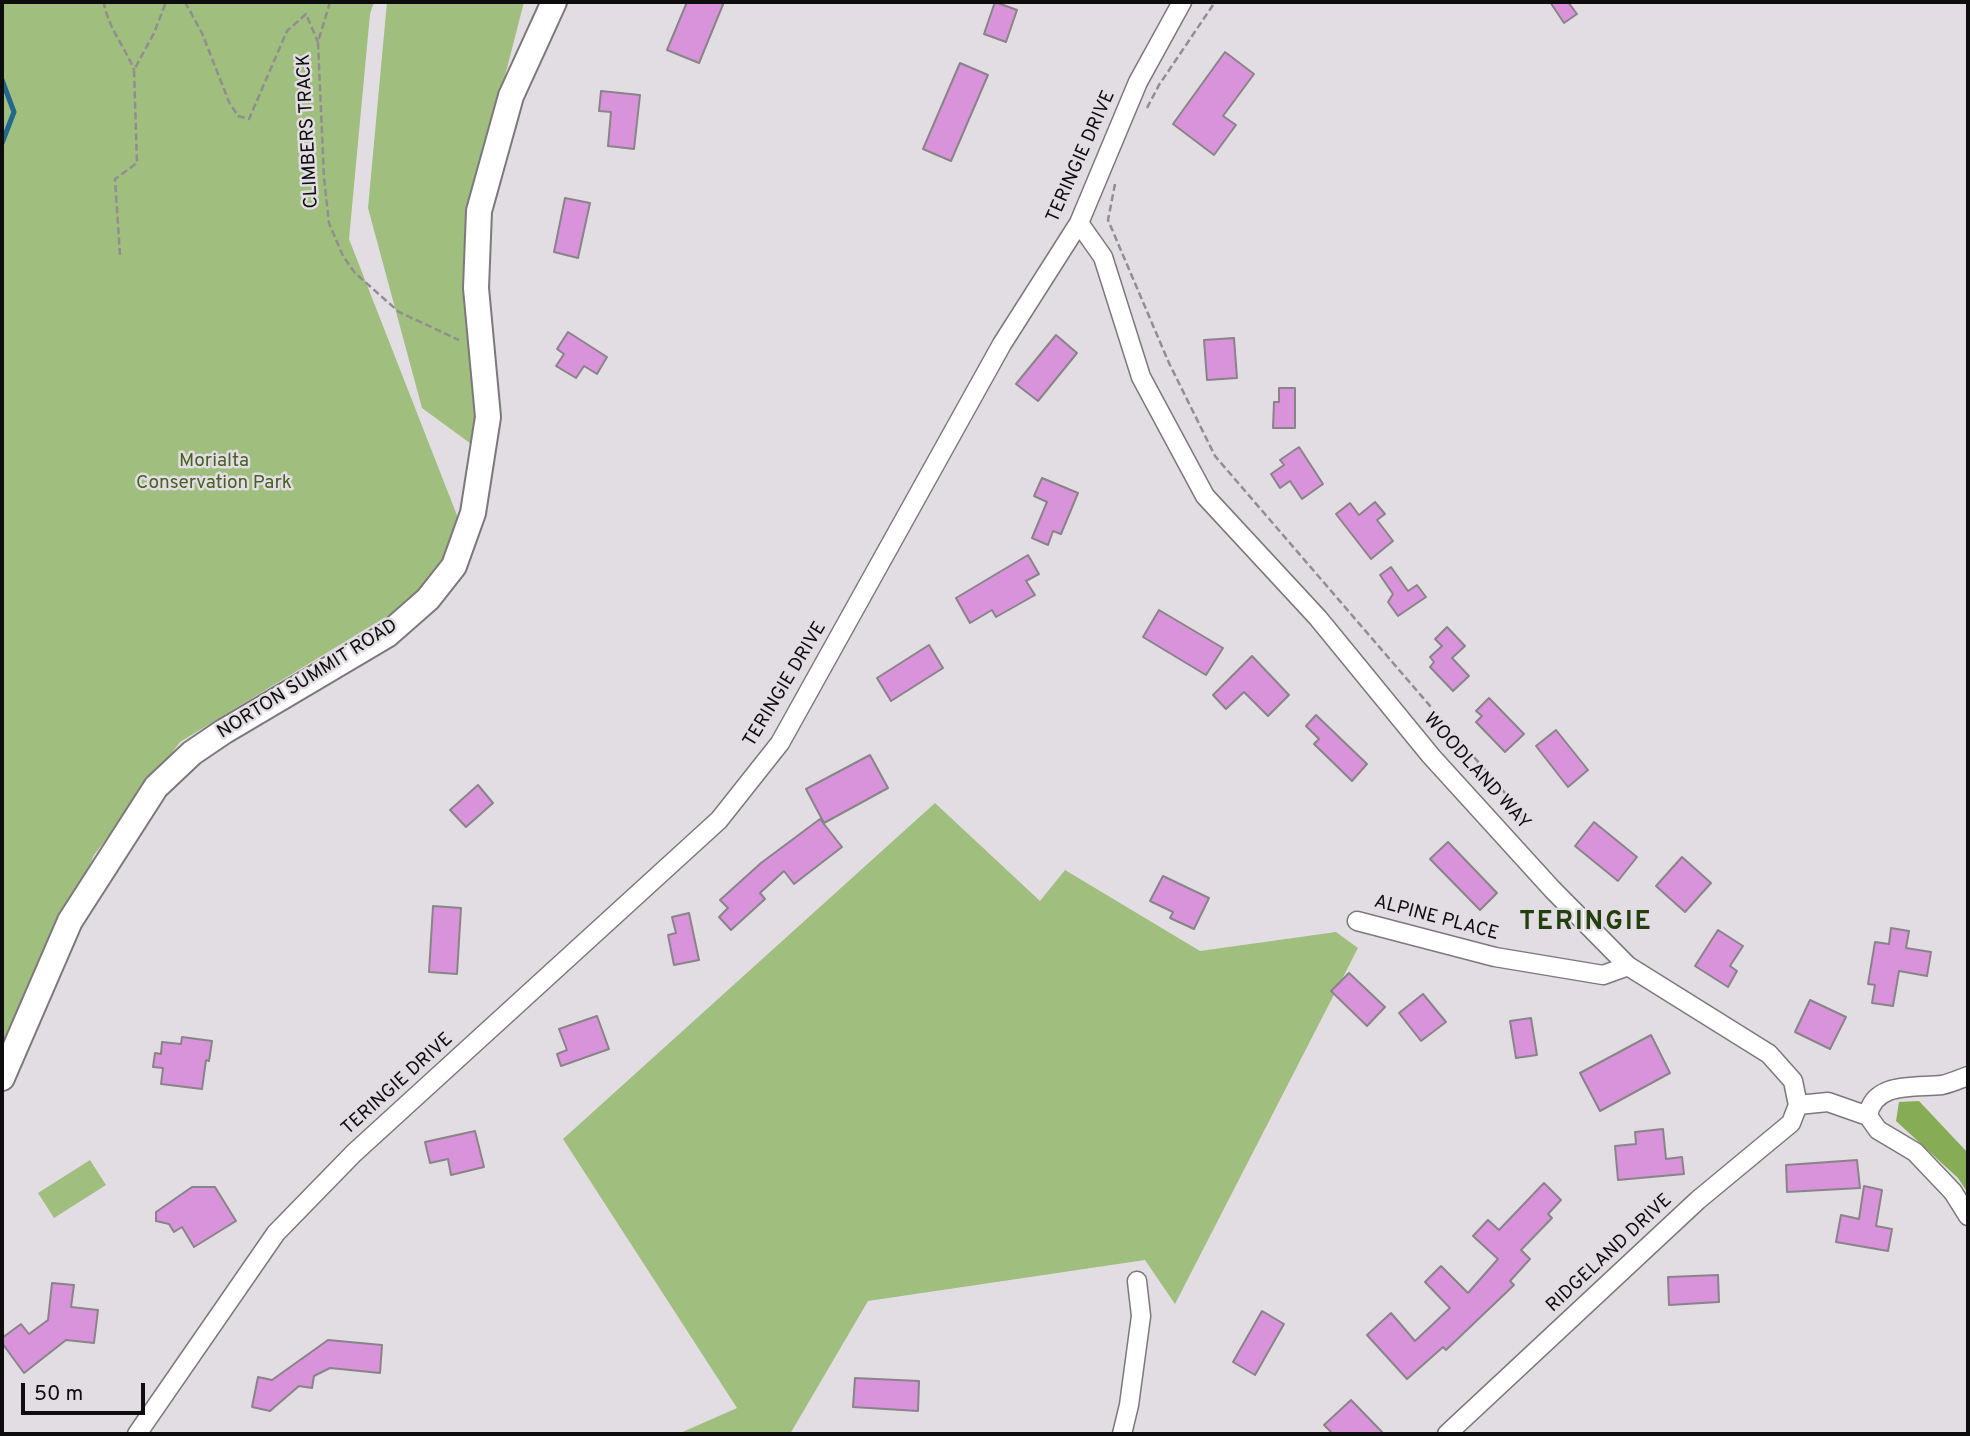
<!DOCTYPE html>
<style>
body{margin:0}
#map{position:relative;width:1970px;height:1436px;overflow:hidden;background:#e2dde2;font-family:Overpass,sans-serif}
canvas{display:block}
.frame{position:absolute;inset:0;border:4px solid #0e0d0e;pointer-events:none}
.scale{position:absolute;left:21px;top:1383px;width:124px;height:32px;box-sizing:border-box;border:4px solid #0e0d0e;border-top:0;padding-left:9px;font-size:21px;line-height:24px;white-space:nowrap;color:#0e0d0e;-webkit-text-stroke:5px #e2dde2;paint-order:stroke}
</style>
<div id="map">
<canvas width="1970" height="1436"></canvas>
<div class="frame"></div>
<div class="scale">50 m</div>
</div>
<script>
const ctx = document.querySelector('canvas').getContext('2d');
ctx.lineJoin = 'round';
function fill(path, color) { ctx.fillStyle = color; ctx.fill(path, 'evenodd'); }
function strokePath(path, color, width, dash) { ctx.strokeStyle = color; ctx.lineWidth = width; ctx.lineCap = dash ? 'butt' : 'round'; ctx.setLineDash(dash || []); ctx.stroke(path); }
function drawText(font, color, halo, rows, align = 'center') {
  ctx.font = font + ' Overpass,sans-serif'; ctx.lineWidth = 5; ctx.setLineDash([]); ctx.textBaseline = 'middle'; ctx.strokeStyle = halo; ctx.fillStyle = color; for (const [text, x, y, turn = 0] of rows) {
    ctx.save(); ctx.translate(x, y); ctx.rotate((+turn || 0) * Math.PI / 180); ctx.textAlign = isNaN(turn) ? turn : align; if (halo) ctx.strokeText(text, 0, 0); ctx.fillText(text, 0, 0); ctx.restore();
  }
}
fill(new Path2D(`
 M2 2H374L370 14 349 239 460 523 448 579 180 742 94 855 43 976 2 1047Z
 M387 2H524L468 220 478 449 422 408 368 208Z
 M935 803 1040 901 1065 870 1200 951 1336 932 1358 948 1175 1304 1145 1260 868 1301 790 1434H678L737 1408 563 1139Z
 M90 1160 106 1185 54 1218 38 1193Z`), '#a0be7e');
fill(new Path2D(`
 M1919 1101 1968 1153V1193L1958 1178 1896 1121 1899 1102Z`), '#86ad55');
strokePath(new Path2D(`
 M2 80 14 112 2 143`), '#226790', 5);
const building = new Path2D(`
 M687 2H724L699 63 667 50Z
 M995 2 1017 10 1006 42 984 34Z
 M1550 2H1568L1577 14 1564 23Z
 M1225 52 1254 74 1223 116 1236 125 1214 155 1173 124Z
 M960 63 988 75 951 161 923 149Z
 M601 91 640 95 634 149 608 146 611 112 599 111Z
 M565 198 590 203 578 258 554 252Z
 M568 332 607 357 597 374 584 366 576 378 556 366 564 354 557 349Z
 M1056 335 1077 353 1038 401 1016 384Z
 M1234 338 1237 378 1207 380 1204 340Z
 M1279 388H1295V428H1273L1274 402H1279Z
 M1299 447 1323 484 1302 499 1290 481 1280 488 1271 474 1284 465 1280 460Z
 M1042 478 1078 493 1061 534 1053 531 1048 545 1032 538 1047 502 1034 496Z
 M1375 502 1385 514 1377 520 1393 541 1371 559 1336 514 1350 503 1359 515Z
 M1028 555 1039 574 1026 581 1035 595 996 617 992 610 970 623 956 598Z
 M1391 567 1408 591 1417 585 1426 597 1398 616 1388 602 1393 594 1380 575Z
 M1159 610 1223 648 1206 675 1143 637Z
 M1447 627 1465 646 1452 658 1469 676 1453 691 1430 667 1434 662 1430 657 1442 646 1435 639Z
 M929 645 943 668 891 701 877 678Z
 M1252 656 1289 695 1268 716 1244 692 1226 709 1213 695Z
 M1489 698 1524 734 1505 752 1476 722 1482 716 1476 711Z
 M1316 715 1367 764 1352 781 1314 744 1319 739 1306 726Z
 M1556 730 1588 770 1568 787 1536 746Z
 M870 755 888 788 824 823 806 789Z
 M478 785 493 803 466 827 450 810Z
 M820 819 842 847 794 884 784 871 760 893 765 899 731 930 719 917 728 908 720 900 761 863Z
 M1594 822 1637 857 1618 881 1575 846Z
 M1448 842 1497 893 1480 910 1430 859Z
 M1682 857 1711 883 1685 912 1656 886Z
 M1163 876 1209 898 1194 929 1170 918 1173 912 1150 901Z
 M433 906 461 908 457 974 429 972Z
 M689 913 699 960 674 965 668 935 676 933 672 917Z
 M1891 928 1909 931 1906 948 1931 952 1927 976 1899 971 1893 1006 1872 1003 1875 985 1868 984 1875 942 1889 944Z
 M1718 930 1743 946 1730 966 1737 971 1728 987 1695 966Z
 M1349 973 1385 1007 1367 1026 1331 991Z
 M1423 994 1446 1022 1421 1041 1399 1013Z
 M1810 1000 1846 1017 1830 1049 1795 1032Z
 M597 1016 609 1049 561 1066 557 1054 567 1050 559 1029Z
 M1531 1018 1537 1055 1516 1058 1510 1021Z
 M1651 1035 1670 1073 1600 1111 1580 1073Z
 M182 1037 212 1041 209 1061 206 1060 202 1089 161 1084 163 1068 153 1067 155 1053 161 1054 162 1042 181 1044Z
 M1663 1129 1666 1159 1682 1157 1684 1174 1618 1180 1615 1146 1636 1144 1635 1132Z
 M475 1131 484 1167 451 1175 448 1159 430 1163 425 1142Z
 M1857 1160 1860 1188 1787 1192 1786 1165Z
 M1544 1183 1561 1200 1548 1214 1552 1218 1521 1250 1530 1259 1510 1281 1514 1285 1446 1350 1443 1347 1407 1379 1367 1335 1391 1313 1415 1341 1450 1308 1425 1282 1441 1266 1468 1293 1498 1259 1473 1236 1488 1220 1499 1230Z
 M1864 1186 1882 1190 1876 1226 1892 1229 1888 1251 1836 1242 1841 1215 1859 1219Z
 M192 1187H215L236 1221 194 1247 182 1227 174 1232 169 1224 156 1221V1212Z
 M1718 1275 1719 1302 1669 1305 1668 1277Z
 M52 1283 74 1285 71 1307 98 1310 94 1343 66 1340 24 1373 2 1343V1338L21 1324 29 1334 48 1320Z
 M1262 1311 1284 1324 1255 1375 1233 1362Z
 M328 1340 382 1345 380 1373 330 1368 314 1376 312 1388 299 1386 270 1411 252 1407 258 1377 272 1380Z
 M855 1378 919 1381 918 1411 853 1407Z
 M1351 1400 1384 1434H1333L1324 1425Z`);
fill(building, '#d893da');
strokePath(building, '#888488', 2);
const minor = new Path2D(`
 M1079 223 1103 257 1141 377 1205 496 1318 618 1431 756 1552 889 1628 966 1769 1054 1793 1081 1798 1105 1828 1102 1868 1116 1878 1130 1915 1152 1953 1192 1968 1216
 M1357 921 1495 957 1603 975 1628 966
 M1868 1116C1873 1081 1916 1088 1942 1085 1951 1083 1960 1079 1968 1076
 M137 1434 276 1233 354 1153 719 820 780 743 1002 344 1079 223 1138 82 1182 2
 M1122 1434 1129 1405 1141 1316 1137 1281
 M1447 1434 1698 1200 1791 1123 1798 1105`);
const secondary = new Path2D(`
 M2 1078 70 921 156 787 192 753 223 732 387 635 428 599 454 566 473 513 488 417 476 288 479 211 511 96 554 2`);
strokePath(minor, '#7d787c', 21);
strokePath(secondary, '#7d787c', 28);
strokePath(new Path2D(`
 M106 2 104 4C109 29 125 47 134 70
 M185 2 202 33 229 102 238 116 249 119 287 31 306 14 318 42
 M330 2 318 42 324 178 329 223 343 256 355 273 399 312 459 340
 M1147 108 1159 85 1215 2
 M1115 184 1108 220 1169 363 1215 456 1523 814 1517 826
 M120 255 115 179 137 163 134 70 154 33 166 2`), '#918e91', 2.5, [7, 3.5]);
strokePath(minor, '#fff', 18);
strokePath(secondary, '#fff', 24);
drawText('19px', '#0e0d0e', '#e2dde2', [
 ["CLIMBERS TRACK",309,131,-93],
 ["TERINGIE DRIVE",1082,157,-66],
 ["NORTON SUMMIT ROAD",308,680,-32],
 ["TERINGIE DRIVE",786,685,-59],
 ["WOODLAND WAY",1476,772,48],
 ["ALPINE PLACE",1436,919,15],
 ["TERINGIE DRIVE",398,1085,-42],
 ["RIDGELAND DRIVE",1610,1254,-43]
]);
drawText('19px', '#476124', '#e2dde2', [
 ["Morialta",214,462],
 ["Conservation Park",214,484]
]);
ctx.letterSpacing = '2px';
drawText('bold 26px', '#243f0f', '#e2dde2', [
 ["TERINGIE",1586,924]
]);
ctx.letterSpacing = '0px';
</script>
